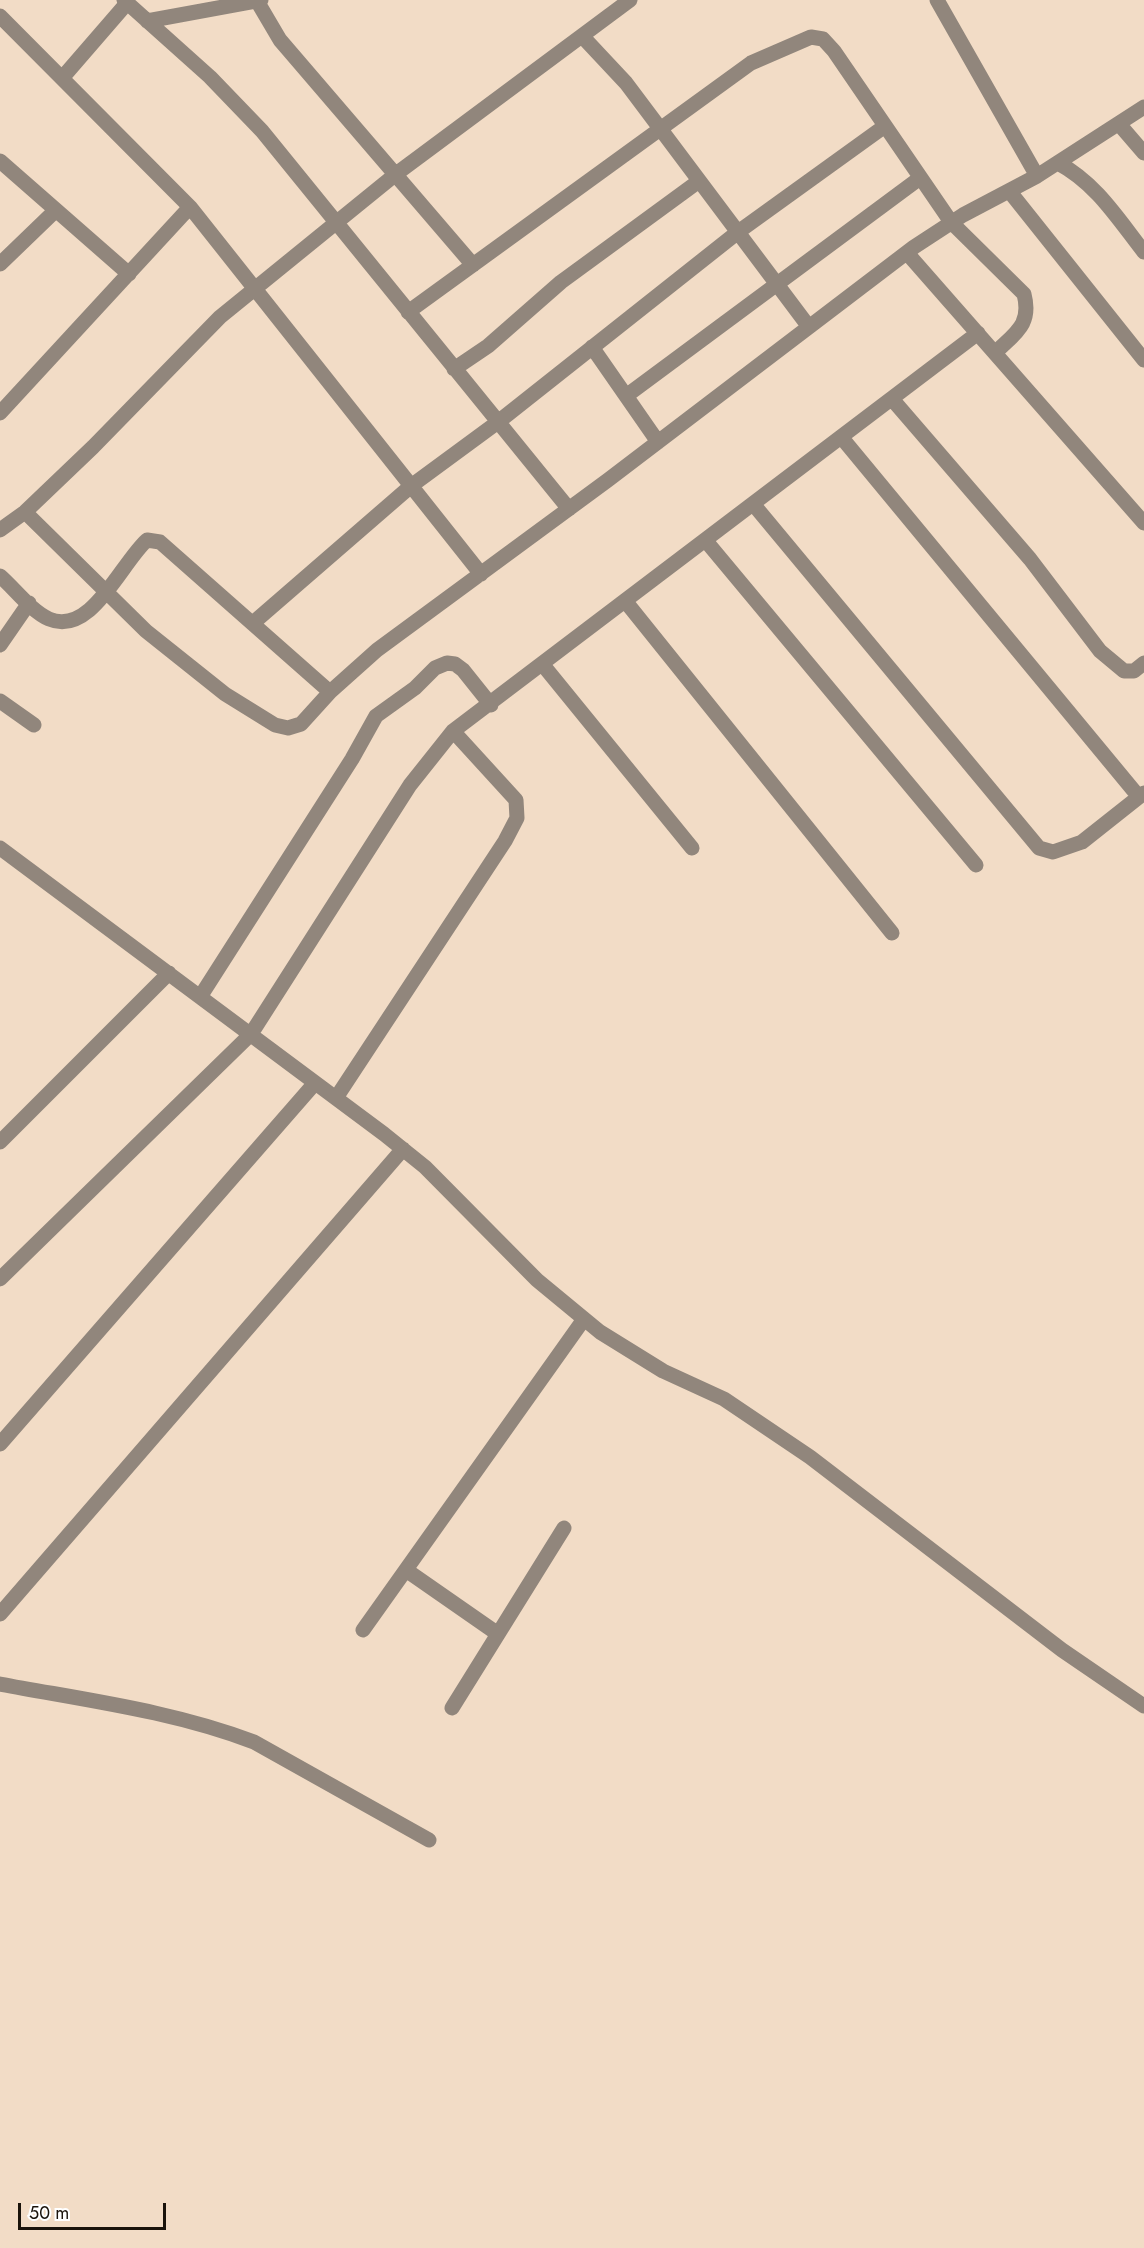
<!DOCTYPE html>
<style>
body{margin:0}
#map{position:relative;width:1144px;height:2248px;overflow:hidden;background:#f2dcc6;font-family:Jost,sans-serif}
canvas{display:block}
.scale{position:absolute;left:18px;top:2203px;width:148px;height:27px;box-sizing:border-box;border:3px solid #1a130b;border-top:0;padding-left:8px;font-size:18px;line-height:21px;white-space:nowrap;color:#1a130b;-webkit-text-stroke:4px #fff;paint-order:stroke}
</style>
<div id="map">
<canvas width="1144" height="2248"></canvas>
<div class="scale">50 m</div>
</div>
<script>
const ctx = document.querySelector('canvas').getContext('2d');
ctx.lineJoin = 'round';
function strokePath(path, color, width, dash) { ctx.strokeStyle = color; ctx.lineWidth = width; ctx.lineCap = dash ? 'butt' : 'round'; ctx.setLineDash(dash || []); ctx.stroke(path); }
strokePath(new Path2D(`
 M124 0 210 77 262 131 569 509
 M937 0 1037 176
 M257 1 280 40 473 265
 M0 16 190 207 481 574
 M147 21 261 0
 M582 36 626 83 809 327
 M63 77 127 3
 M1119 124 1144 153
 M0 161 129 274
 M1058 163C1096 183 1118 219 1144 252
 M1010 192 1144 360
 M907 253 1144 523
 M0 264 56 210
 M408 312 751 63 811 37 823 39 834 51 951 222 1024 294C1032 325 1015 333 995 353
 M592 347 658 442
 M454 369 488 346 561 282 699 181
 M626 396 920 178
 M892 399 1030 559 1100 651 1124 671H1134L1144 663
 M0 413 190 207
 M842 438 1139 797
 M754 505 1039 848 1053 852 1082 842 1144 793
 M25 512 146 631 225 694 275 725 288 728 301 724 330 692 377 650 608 480 914 247 963 215 1037 176 1144 107
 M0 530 25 512 93 447 220 317 396 174 630 0
 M706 541 976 865
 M0 576C15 589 31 611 49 619 91 637 121 563 147 540L160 542 330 692
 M626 602 892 933
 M253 623 411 486 498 422 738 232 885 126
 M0 645 29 603
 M543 665 692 848
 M0 701 34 725
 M0 848 384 1134 425 1167 537 1280 600 1332 663 1371 724 1399 810 1457 1062 1650 1144 1706
 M200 997 352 759 376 716 415 688 435 668 447 663 455 664 463 670 491 705
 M336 1098 505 841 517 818 516 800 453 731
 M0 1142 169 973
 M0 1279 251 1034 410 785 453 731 978 333
 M0 1444 315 1083
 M406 1570 498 1634
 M0 1614 403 1149
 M363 1630 584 1319
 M0 1684C85 1700 173 1711 254 1742L429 1840
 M452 1708 564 1528`), '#91867c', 15);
</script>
